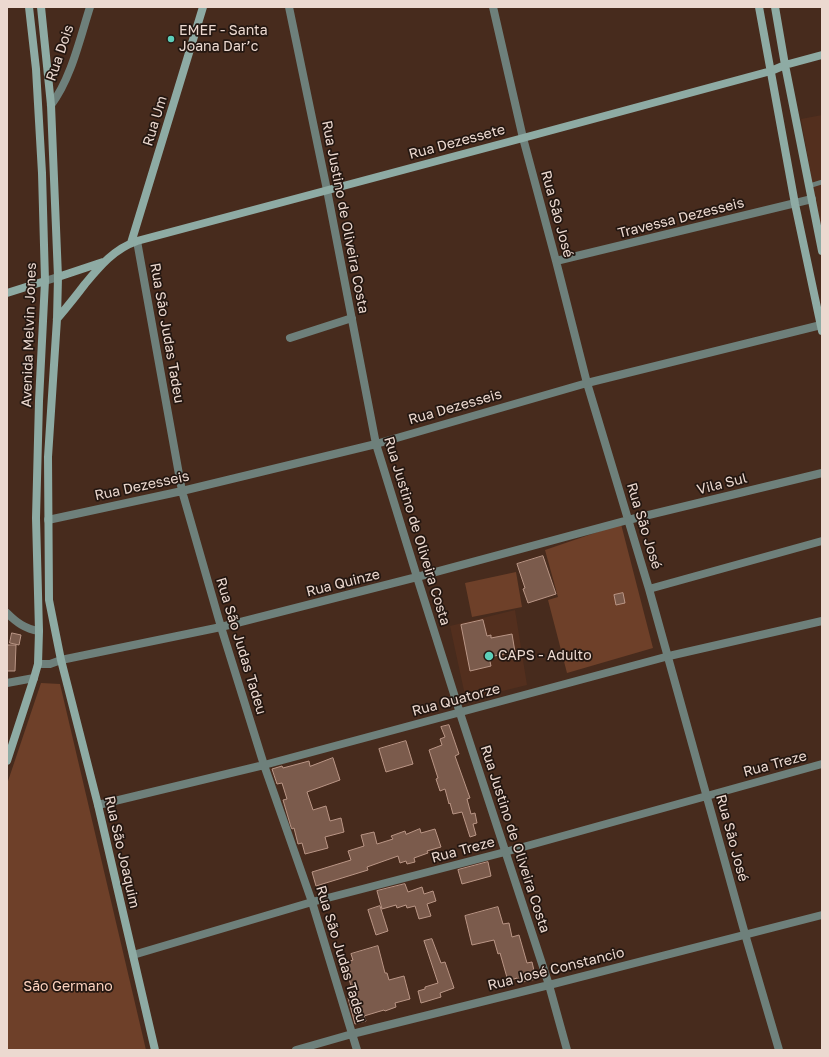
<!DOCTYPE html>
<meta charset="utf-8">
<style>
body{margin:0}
#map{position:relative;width:829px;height:1057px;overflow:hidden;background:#472b1d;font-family:"Golos Text",sans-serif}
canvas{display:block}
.frame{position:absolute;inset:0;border:8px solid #ecd9d0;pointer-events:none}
</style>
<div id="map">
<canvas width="829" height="1057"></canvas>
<div class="frame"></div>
</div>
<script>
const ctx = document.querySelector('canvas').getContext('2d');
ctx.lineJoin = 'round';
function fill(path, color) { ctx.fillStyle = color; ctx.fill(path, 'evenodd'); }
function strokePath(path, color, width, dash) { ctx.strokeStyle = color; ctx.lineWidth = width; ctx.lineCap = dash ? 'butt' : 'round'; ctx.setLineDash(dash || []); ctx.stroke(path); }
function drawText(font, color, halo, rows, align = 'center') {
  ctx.font = font + ' "Golos Text",sans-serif'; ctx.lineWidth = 3.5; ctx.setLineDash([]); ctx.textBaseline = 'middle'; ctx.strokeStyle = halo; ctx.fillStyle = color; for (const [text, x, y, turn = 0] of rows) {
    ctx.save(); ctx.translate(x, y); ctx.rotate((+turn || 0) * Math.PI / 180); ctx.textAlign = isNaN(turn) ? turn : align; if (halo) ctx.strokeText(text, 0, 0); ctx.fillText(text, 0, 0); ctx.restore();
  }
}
fill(new Path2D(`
 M822 115V238L801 119Z
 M515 610 527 685 466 700 450 626Z`), '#532f1e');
fill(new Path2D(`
 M621 524 653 648 567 673 548 600 558 597 545 550Z
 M516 572 522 607 472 617 465 583Z
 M41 683 60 684 146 1050H7V784Z`), '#6e4029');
const building = new Path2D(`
 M543 556 556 594 528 603 523 589 525 588 517 564Z
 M623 593 625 603 616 605 614 595Z
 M483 620 487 636 491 635V638L512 634 515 652 489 657 491 666 470 671 461 625Z
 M12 633 21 635 19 645 10 643Z
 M7 645H16L15 671H7Z
 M449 725 459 754 455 756 470 798 467 799 471 814 475 813 477 823 473 824 476 835 470 837 462 812 453 814 450 803 449 804 445 789 440 791 436 779 438 778 429 750 442 745 440 739 445 737 441 727Z
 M406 741 413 764 386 772 379 749Z
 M333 758 340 780 307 792 313 810 326 806 330 821 341 818 344 832 325 837 328 848 305 854 302 843 298 844 294 828 292 829 291 827 283 800 287 799 282 783 277 784 272 769 282 766 283 768 309 761 310 766Z
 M420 829 421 833 435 829 441 847 427 851 428 853 414 858 415 862 407 864 406 861 400 863 398 856 367 867 368 870 316 886 312 872 351 860 348 851 364 846 361 835 374 832 377 844 393 839 391 836 405 831 406 834Z
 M488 862 491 876 462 884 458 870Z
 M405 884 408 892 422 887 424 894 433 891 436 901 427 904 431 916 419 919 415 906 407 908 406 905 397 908 396 905 382 909 377 891Z
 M380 906 388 931 376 935 368 910Z
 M498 907 503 924 509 923 512 937 519 935 527 963 532 962 536 979 518 983 517 978 508 981 500 953 498 954 494 940 472 945 465 916Z
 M432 939 441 963 445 962 454 988 440 993 441 997 421 1003 418 991 425 989V987L438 983 424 941Z
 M378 946 385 973H387L389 980 404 976 410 999 395 1003 396 1007 385 1011 384 1010 364 1016 366 1021 355 1024 348 998 354 996 349 979 352 978 347 962 353 960 351 954Z`);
fill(building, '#7b5b4c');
strokePath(building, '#ba9686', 1);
strokePath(new Path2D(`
 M809 186 822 182`), '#6e807b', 4.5);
strokePath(new Path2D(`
 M289 7 327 190 376 444 417 577 460 713 549 985 567 1050
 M493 7 523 138 556 261 587 383 649 589 745 934 779 1050
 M51 105C71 79 80 38 90 7
 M137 241 182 491 221 627 264 765 312 902 357 1050
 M556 261 812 199
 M45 281 58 277
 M290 338 352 318
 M48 520 182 491 376 444 587 383 821 325
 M649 589 822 541
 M7 613C16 622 25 629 39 631
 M38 664H50L61 660 221 627 417 577 628 520 822 473
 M7 683 34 678
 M98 805 264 765 669 656 822 621
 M133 955 312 902 505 852 822 764
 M296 1050 352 1034 549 985 822 915`), '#6e807b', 8);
strokePath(new Path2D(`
 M41 7 51 105 58 277 57 319 48 457 49 600 61 660 98 805 155 1050
 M759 7 795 204 822 331
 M775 7 785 65 822 251
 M131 243 203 7
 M58 277 103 262
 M7 293 45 281
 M57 319C67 307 76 296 85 284 100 266 114 249 137 241L523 138 771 71 785 65 822 55
 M7 761 34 678 38 664 39 631 36 518 39 401 45 281 42 173 36 69 29 7`), '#8eaba4', 8);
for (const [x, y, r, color] of [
 [171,39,4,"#5dceb9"],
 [489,656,5,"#5dceb9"]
]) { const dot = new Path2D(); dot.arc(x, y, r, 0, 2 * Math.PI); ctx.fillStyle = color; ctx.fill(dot); strokePath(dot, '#241711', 1.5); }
drawText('14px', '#ecd9d0', '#241711', [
 ["EMEF - Santa",179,31],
 ["Joana Dar’c",179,47],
 ["CAPS - Adulto",498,656]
], 'left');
drawText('14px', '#ecd9d0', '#241711', [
 ["Rua Dois",60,53,-71],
 ["Rua Um",155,121,-73],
 ["Rua Dezessete",457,142,-15],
 ["Rua São José",557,214,75],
 ["Rua Justino de Oliveira Costa",345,217,79],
 ["Travessa Dezesseis",681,218,-14],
 ["Rua São Judas Tadeu",167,333,80],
 ["Avenida Melvin Jones",29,335,-88],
 ["Rua Dezesseis",455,407,-16],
 ["Vila Sul",722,484,-14],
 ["Rua Dezesseis",142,486,-12],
 ["Rua São José",644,526,73],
 ["Rua Justino de Oliveira Costa",417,531,73],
 ["Rua Quinze",343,583,-14],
 ["Rua São Judas Tadeu",241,646,73],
 ["Rua Quatorze",456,700,-15],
 ["Rua Treze",775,764,-15],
 ["Rua São José",732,838,75],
 ["Rua Justino de Oliveira Costa",515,839,72],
 ["Rua Treze",463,850,-15],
 ["Rua São Joaquim",122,852,77],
 ["Rua São Judas Tadeu",341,954,73],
 ["Rua José Constancio",556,969,-14]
]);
drawText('14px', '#fcd2bf', '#241711', [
 ["São Germano",68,987]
]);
</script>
